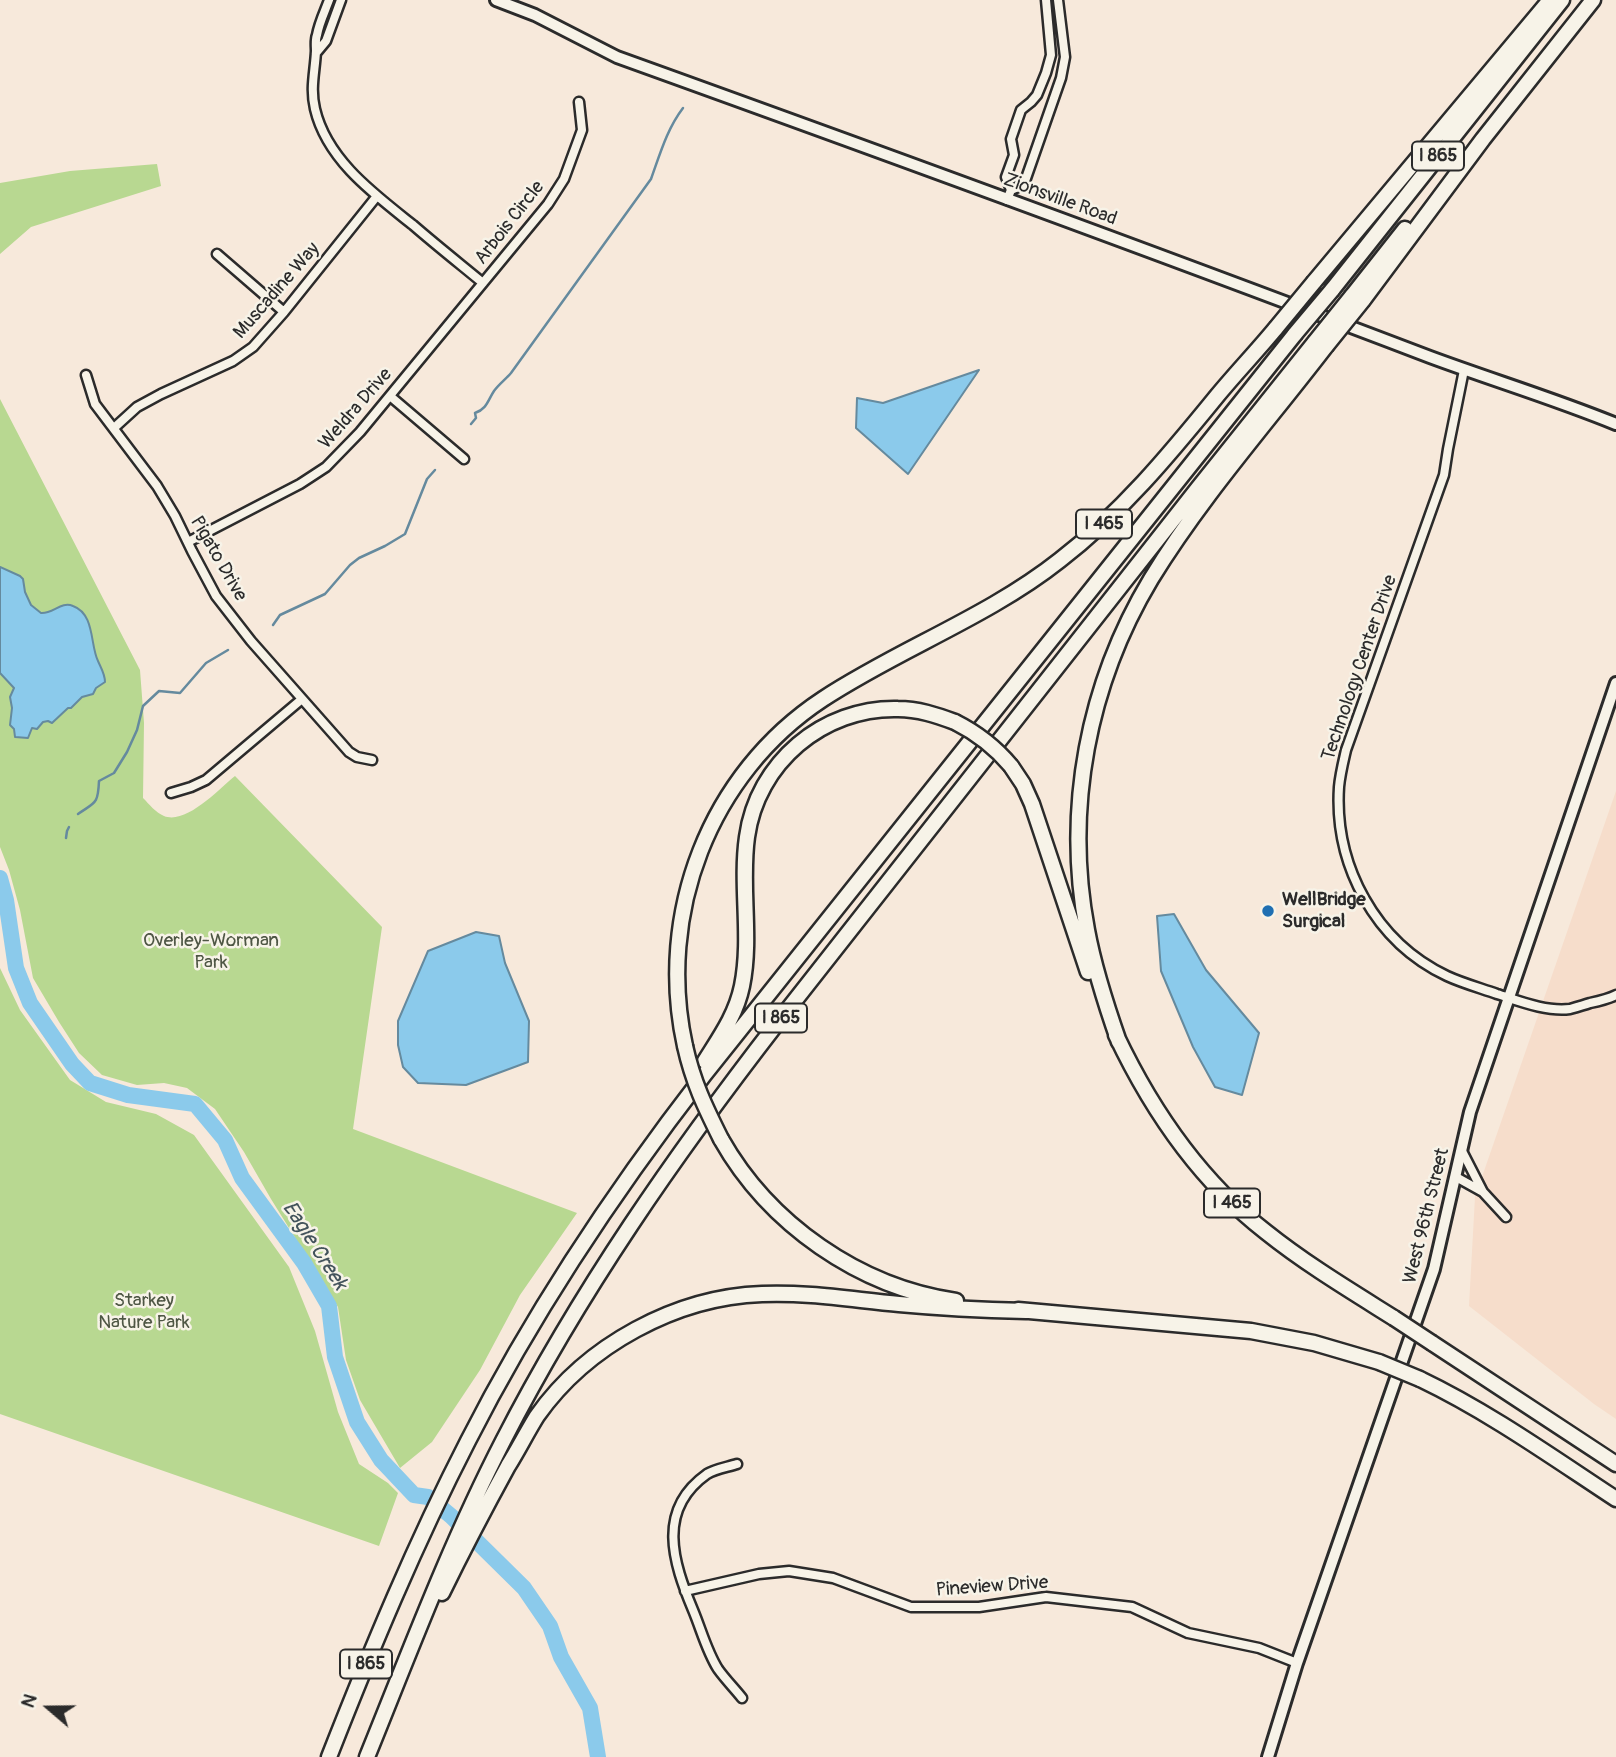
<!DOCTYPE html>
<style>
body{margin:0}
#map{position:relative;width:1616px;height:1757px;overflow:hidden;background:#f7e9db;font-family:Pangolin,sans-serif}
canvas{display:block}
.north{position:absolute;left:14px;top:1673px;width:70px;height:70px;-webkit-text-stroke:5px #f7f3e8;paint-order:stroke;rotate:290deg;font-size:19px;font-weight:700;line-height:28px;text-align:center;color:#2b2b2b}
.north::after{content:'';display:block;margin:auto;width:24px;height:32px;background:#2b2b2b;clip-path:polygon(50% 0,100% 100%,50% 72%,0 100%)}
</style>
<div id="map">
<canvas width="1616" height="1757"></canvas>
<div class="north">N</div>
</div>
<script>
const ctx = document.querySelector('canvas').getContext('2d');
ctx.lineJoin = 'round';
function fill(path, color) { ctx.fillStyle = color; ctx.fill(path, 'evenodd'); }
function strokePath(path, color, width, dash) { ctx.strokeStyle = color; ctx.lineWidth = width; ctx.lineCap = dash ? 'butt' : 'round'; ctx.setLineDash(dash || []); ctx.stroke(path); }
function drawText(font, color, halo, rows, align = 'center') {
  ctx.font = font + ' Pangolin,sans-serif'; ctx.lineWidth = 5; ctx.setLineDash([]); ctx.textBaseline = 'middle'; ctx.strokeStyle = halo; ctx.fillStyle = color; for (const [text, x, y, turn = 0] of rows) {
    ctx.save(); ctx.translate(x, y); ctx.rotate((+turn || 0) * Math.PI / 180); ctx.textAlign = isNaN(turn) ? turn : align; if (halo) ctx.strokeText(text, 0, 0); ctx.fillText(text, 0, 0); ctx.restore();
  }
}
fill(new Path2D(`
 M1616 791V1419L1594 1404 1469 1306 1475 1197Z`), '#f6ddcb');
fill(new Path2D(`
 M157 164 161 186 31 227 0 254V183L70 171Z
 M0 399 140 670 144 723 143 798C149 804 156 813 164 816 186 825 219 789 235 776L382 927 353 1129 577 1213 520 1295 480 1370 432 1442 400 1468 360 1400 346 1360 338 1307 271 1199 244 1152 215 1109 187 1088 164 1083 137 1085 102 1075 79 1053 59 1022 33 978 20 910 9 870 0 847Z
 M0 968 20 1010 70 1080 106 1102 156 1114 194 1135 289 1267 315 1331 338 1412 359 1464 388 1483 398 1493 379 1546 0 1414Z`), '#b8d891');
const water = new Path2D(`
 M979 370 908 474 856 428 857 398 883 403Z
 M0 567 20 576 23 579 25 592 31 605 41 613C53 614 61 601 73 606 95 614 90 645 98 661 101 668 105 674 105 682L96 688 93 694 82 697 71 708H68L52 723 48 721 43 722 37 729 32 728 28 738 15 737 14 729 10 725 12 708 10 697 14 688 0 673Z
 M1174 914 1206 970 1259 1033 1242 1095 1215 1087 1193 1047 1161 971 1157 916Z
 M476 932 499 936 505 963 529 1021 528 1062 466 1085 418 1083 403 1067 398 1045V1021L428 951Z`);
fill(water, '#8bcaeb');
strokePath(water, '#658a9e', 2);
strokePath(new Path2D(`
 M471 424 476 418 475 413C487 409 488 400 494 391 499 384 506 379 511 373L651 179C660 154 667 129 683 108
 M273 625 280 615 325 594 350 565 359 558 385 546 405 534 427 479 435 470
 M78 814C95 802 98 805 99 781L114 773 127 752 137 730 143 706 159 691 180 693 206 663 228 650
 M66 838 67 831 69 827`), '#658a9e', 2.5);
strokePath(new Path2D(`
 M0 878 6 900 16 968 30 1003 72 1064 90 1083 128 1095 195 1104 225 1140 242 1178 304 1263 329 1306 335 1357 357 1422 381 1460 414 1495 428 1497 451 1516 524 1588 550 1626 561 1657 590 1708 598 1757`), '#8bcaeb', 16);
const street = new Path2D(`
 M329 0C325 11 319 23 317 35 315 40 316 46 316 51 315 72 310 88 315 109 327 160 374 194 413 225 436 245 460 264 483 283
 M316 53 326 41 341 0
 M1011 190 1006 177 1014 155 1011 139 1021 110 1031 102 1037 95 1046 73 1051 55 1046 0
 M1007 200 1011 190 1024 184 1061 78 1065 57 1058 0
 M217 254 284 312
 M1464 370 1448 449 1444 475 1346 750C1343 763 1340 775 1339 787 1334 865 1375 942 1447 976 1462 983 1480 988 1497 994 1519 1001 1546 1012 1570 1009 1577 1007 1584 1005 1590 1003 1599 1001 1608 999 1616 995
 M86 375 95 404 157 486 175 516 192 551 216 596 251 641 349 752 357 757 372 760
 M390 396 464 459
 M114 428 137 407 161 394 233 361 253 347 284 312 377 196
 M188 542 300 484 326 467 360 432 548 204 564 179 582 130 579 102
 M171 793 191 787 206 780 302 699
 M1462 1151 1483 1192 1506 1217
 M1456 1177 1483 1192
 M737 1464C728 1467 715 1469 707 1474 656 1510 673 1562 693 1610 701 1629 707 1652 718 1669 725 1679 735 1689 742 1698
 M685 1591 759 1574 789 1571 833 1578 911 1607H979L1046 1597 1132 1607 1188 1633 1259 1648 1297 1663`);
const secondary = new Path2D(`
 M496 0 535 15 617 57C889 155 1160 254 1430 357 1492 380 1555 399 1616 424
 M1268 1757 1297 1663 1434 1269 1470 1112 1616 683`);
const highway = new Path2D(`
 M1314 282 1550 0
 M1332 290 1562 0
 M1352 296 1405 229
 M1363 300 1483 139 1593 0
 M1011 766 1023 784 1032 804 1088 972
 M1116 1035C1152 1111 1199 1180 1266 1232 1306 1264 1351 1291 1394 1318
 M1119 1042C1106 1005 1094 968 1087 930 1064 809 1088 684 1151 579 1202 496 1267 423 1326 346
 M685 1046C656 914 709 774 823 699 899 649 988 617 1060 560 1121 513 1169 455 1217 396 1236 373 1257 351 1276 328
 M705 1061C720 1037 736 1015 742 986 752 937 740 886 747 837 757 763 823 707 898 709 918 709 936 715 955 722
 M721 1139C769 1224 859 1287 956 1301
 M1018 1310 1251 1331 1314 1343 1379 1362
 M1432 1343 1616 1464
 M1420 1379C1489 1412 1552 1457 1616 1499
 M442 1593C463 1550 485 1508 508 1466 518 1450 527 1432 537 1416 587 1345 676 1297 762 1294 808 1292 854 1300 899 1304 942 1308 984 1310 1026 1311
 M329 1757C371 1650 415 1544 468 1441 534 1311 615 1190 704 1075L1295 334
 M367 1757C410 1651 450 1544 503 1441 580 1291 675 1155 778 1022L1198 488 1315 342`);
strokePath(street, '#2b2b2b', 13);
strokePath(secondary, '#2b2b2b', 16);
strokePath(highway, '#2b2b2b', 19);
strokePath(street, '#f7f3e8', 8);
strokePath(secondary, '#f7f3e8', 10);
strokePath(highway, '#f7f3e8', 14);
const highwayBridge = new Path2D(`
 M1276 328 1314 282
 M1295 334 1332 290
 M1315 342 1352 296
 M1326 346 1363 300
 M955 722C977 733 995 747 1011 766
 M685 1046C693 1082 705 1107 721 1139
 M1394 1318 1432 1343
 M1379 1362 1420 1379`);
strokePath(highwayBridge, '#2b2b2b', 19, []);
strokePath(highwayBridge, '#f7f3e8', 14);
for (const [x, y, r, color] of [
 [1268,911,7,"#1f6fb2"]
]) { const dot = new Path2D(); dot.arc(x, y, r, 0, 2 * Math.PI); ctx.fillStyle = color; ctx.fill(dot); strokePath(dot, '#f7f3e8', 2.5); }
for (const [x, y, w] of [
 [1438,156,52],
 [1104,524,56],
 [781,1018,52],
 [1232,1203,56],
 [366,1664,52]
]) { const box = new Path2D(); box.roundRect(x - w / 2, y - 14.5, w, 29, 5); ctx.fillStyle = '#f7f3e8'; ctx.fill(box); strokePath(box, '#2b2b2b', 2); }
drawText('bold 18px', '#2b2b2b', null, [
 ["I 865",1438,156],
 ["I 465",1104,524],
 ["I 865",781,1018],
 ["I 465",1232,1203],
 ["I 865",366,1664]
]);
drawText('19px', '#2b2b2b', '#f7f3e8', [
 ["Zionsville Road",1060,200,20],
 ["Arbois Circle",510,223,-52],
 ["Muscadine Way",277,291,-49],
 ["Weldra Drive",356,409,-49],
 ["Pigato Drive",218,559,60],
 ["Technology Center Drive",1360,668,-71],
 ["West 96th Street",1427,1216,-76],
 ["Pineview Drive",992,1587,-4]
]);
drawText('bold 19px', '#2b2b2b', '#f7f3e8', [
 ["WellBridge",1282,900],
 ["Surgical",1282,922]
], 'left');
drawText('19px', '#4e5644', '#f7f3e8', [
 ["Overley-Worman",211,941],
 ["Park",211,963],
 ["Starkey",144,1301],
 ["Nature Park",144,1323]
]);
drawText('italic 21px', '#43535b', '#f7f3e8', [
 ["Eagle Creek",314,1246,57]
]);
</script>
